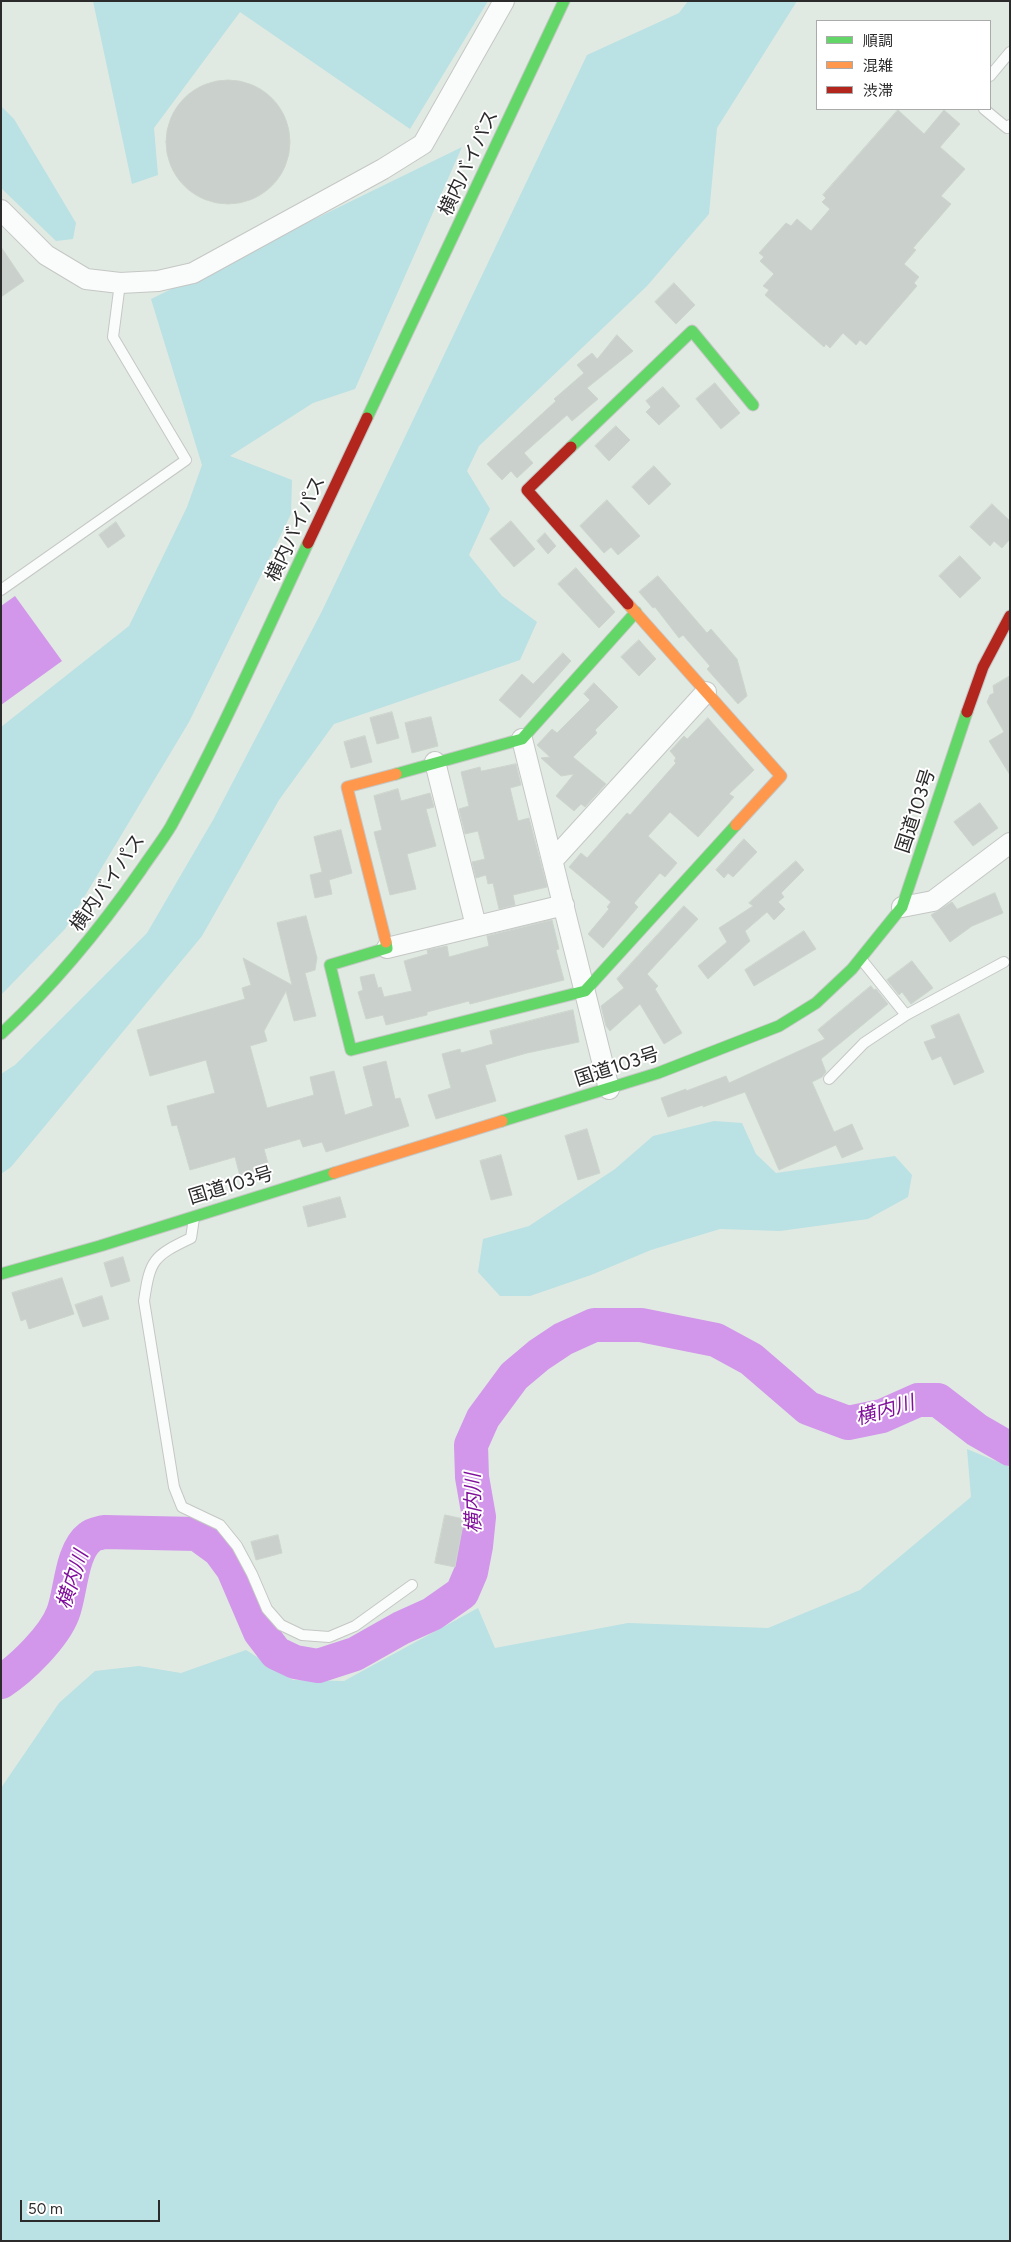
<!DOCTYPE html>
<meta charset="utf-8">
<style>
body{margin:0}
#map{position:relative;width:1011px;height:2242px;overflow:hidden;background:#e0eae2;font-family:Figtree,"Noto Sans JP",sans-serif}
canvas{display:block}
.frame{position:absolute;inset:0;border:2px solid #2b2b2b;pointer-events:none}
.legend{position:absolute;left:816px;top:20px;width:175px;height:90px;box-sizing:border-box;background:#fff;border:1px solid #aaa;margin:0;padding:6px 9px;list-style:none;font-size:15px;color:#2b2b2b}
.legend li{display:flex;align-items:center;gap:10px;height:25px}
.legend b{width:25px;border:1px solid #aaa}
.scale{position:absolute;left:20px;top:2200px;width:140px;height:22px;box-sizing:border-box;border:2px solid #2b2b2b;border-top:0;padding-left:6px;font-size:15px;line-height:18px;white-space:nowrap;color:#2b2b2b;-webkit-text-stroke:4px #fff;paint-order:stroke}
</style>
<div id="map">
<canvas width="1011" height="2242"></canvas>
<div class="frame"></div>
<ul class="legend">
<li><b style="height:6px;background:#63d668"></b>順調</li>
<li><b style="height:6px;background:#ff974d"></b>混雑</li>
<li><b style="height:6px;background:#b3261e"></b>渋滞</li>
</ul>
<div class="scale">50 m</div>
</div>
<script>
const ctx = document.querySelector('canvas').getContext('2d');
ctx.lineJoin = 'round';
function fill(path, color) { ctx.fillStyle = color; ctx.fill(path, 'evenodd'); }
function strokePath(path, color, width, dash) { ctx.strokeStyle = color; ctx.lineWidth = width; ctx.lineCap = dash ? 'butt' : 'round'; ctx.setLineDash(dash || []); ctx.stroke(path); }
function drawText(font, color, halo, rows, align = 'center') {
  ctx.font = font + ' Figtree,"Noto Sans JP",sans-serif'; ctx.lineWidth = 4; ctx.setLineDash([]); ctx.textBaseline = 'middle'; ctx.strokeStyle = halo; ctx.fillStyle = color; for (const [text, x, y, turn = 0] of rows) {
    ctx.save(); ctx.translate(x, y); ctx.rotate((+turn || 0) * Math.PI / 180); ctx.textAlign = isNaN(turn) ? turn : align; if (halo) ctx.strokeText(text, 0, 0); ctx.fillText(text, 0, 0); ctx.restore();
  }
}
fill(new Path2D(`
 M93 1H488L410 129 240 12 154 128 158 175 132 184Z
 M688 1H797L717 128 709 214 647 286 479 446 467 471 490 509 469 555 502 596 537 622 520 660 334 724 279 800 202 936 11 1167 1 1174V1074L15 1065 147 933 213 820 322 611 587 55 679 13Z
 M1 106 14 119 76 223 73 239 56 241 1 188Z
 M462 147 355 389 313 403 230 456 292 480 291 514 189 722 65 929 1 995V727L129 626 187 507 202 465 151 299Z
 M714 1121 742 1123 756 1154 776 1173 895 1156 912 1175 908 1197 868 1219 780 1231 720 1229 651 1250 591 1275 530 1296H500L478 1272 483 1239 529 1226 615 1169 653 1136Z
 M967 1449 1010 1467V2241H1V1788L59 1703 95 1671 139 1666 181 1673 246 1650 293 1680 344 1681 478 1608 495 1648 628 1623 768 1628 860 1590 971 1497Z`), '#bae1e3');
fill(new Path2D(`
 M15 596 62 661 1 705V606Z`), '#d296ea');
strokePath(new Path2D(`
 M1 1682C22 1668 54 1637 63 1613 71 1592 71 1551 90 1537 93 1534 100 1533 104 1532L197 1534 219 1550 233 1569 260 1632 276 1653 295 1662 318 1666 355 1654 401 1628 432 1614 462 1593 471 1572 476 1546 479 1517 472 1477 471 1445 483 1418 514 1376 539 1355 563 1339 594 1325H641L716 1340 751 1359 808 1408 848 1423 882 1416 918 1400H938L977 1430 1010 1449`), '#d296ea', 34);
const building = new Path2D(`
 M166 142a62 62 0 1 1 124 0a62 62 0 1 1-124 0Z
 M898 110 924 134 944 110 960 124 940 147 965 169 941 196 951 204 913 248 916 250 904 264 919 277 914 283 917 286 866 345 860 340 856 345 843 333 830 348 826 344 824 347 765 295 769 290 763 286 774 274 760 261 764 257 759 253 786 223 791 226 797 219 811 231 830 209 822 202 826 198 823 195Z
 M1 247 24 281 1 297Z
 M674 283 695 305 676 324 655 302Z
 M617 335 633 351 587 388 598 399 572 421 567 415 524 453 533 463 517 478 511 471 502 480 487 464 556 401 554 399 584 373 577 365 592 353 597 359Z
 M715 383 740 413 721 429 696 399Z
 M663 387 680 406 659 425 646 412 651 407 646 401Z
 M616 426 630 440 609 461 595 446Z
 M654 466 671 484 649 505 632 487Z
 M607 500 640 536 618 555 611 547 604 553 580 526Z
 M992 504 1010 521V539L1002 548 994 541 990 546 970 527Z
 M511 521 535 549 514 567 490 539Z
 M116 522 125 536 108 548 99 535Z
 M545 533 556 546 548 554 537 541Z
 M960 556 981 578 960 598 939 576Z
 M576 568 615 612 599 628 558 584Z
 M658 576 707 633 711 629 737 659 747 696 738 704 707 669 710 666 683 635 679 638 655 607 653 608 639 592Z
 M639 640 656 659 639 676 621 657Z
 M563 653 571 661 520 718 499 700 522 674 533 684Z
 M1010 676V775L989 741 1004 732 987 702 990 695 994 693 993 686Z
 M594 683 618 707 595 730 597 733 573 757 606 784 585 807 581 804 574 811 556 796 574 774 561 776 541 758 550 757 537 745 552 729 557 733 590 700 584 694Z
 M392 712 399 738 377 744 370 718Z
 M431 717 438 746 412 753 405 723Z
 M708 718 754 770 729 794 734 797 698 837 670 812 648 836 677 863 665 877 660 873 634 903 638 907 603 948 588 934 609 909 607 907 611 902 569 867 581 853 587 858 627 813 630 815 676 763 674 761 676 758 670 751 684 736 687 739Z
 M365 736 372 762 351 768 344 742Z
 M516 764 521 785 510 788 518 821 529 818 547 887 513 895 515 905 499 909 493 883 488 884 486 875 476 878 472 862 485 859 478 831 465 834 459 809 469 806 461 772 480 767 481 771Z
 M398 789 401 801 430 793 434 807 426 809 436 846 407 854 416 889 390 895 374 832 382 830 374 796Z
 M980 803 998 828 973 846 954 822Z
 M341 830 352 873 329 880 332 894 315 898 310 875 322 872 314 837Z
 M744 839 757 852 733 877 728 873 724 878 716 870Z
 M796 861 804 870 781 893 784 897 778 902 785 909 774 920 767 912 745 931 750 941 708 979 698 966 727 942 719 928 753 906 749 903Z
 M995 893 1003 913 972 926 950 942 931 915 952 902 957 909Z
 M684 906 698 919 647 974 658 986 655 989 682 1033 664 1044 640 1004 610 1031 606 1026 601 1006 624 988 617 979Z
 M306 916 317 958 315 970 305 973 316 1016 294 1021 286 991 264 1031 267 1041 250 1046 267 1108 314 1095 310 1077 334 1071 345 1115 373 1106 363 1067 386 1061 395 1099 400 1098 409 1126 326 1152 322 1142 303 1147 300 1139 264 1149 269 1167 240 1176 235 1157 190 1170 177 1125 172 1126 167 1106 215 1093 206 1060 150 1076 137 1030 245 999 242 988 251 985 243 958 292 985 277 923Z
 M552 920 559 949 556 950 564 980 470 1004 469 1001 427 1012V1015L386 1025 383 1015 366 1019 358 992 363 990 360 977 374 974 378 988 381 987 384 997 412 991 404 961 428 954 427 950 447 946 449 957 489 946 487 936Z
 M804 931 816 949 754 986 745 970Z
 M912 961 933 988 911 1004 902 992 899 995 887 980Z
 M871 986 874 990 876 989 888 1004 821 1059 826 1072 822 1077 812 1082 834 1132 852 1124 863 1149 842 1158 836 1145 779 1170 745 1092 703 1107V1105L668 1117 661 1098 686 1089V1091L726 1076 729 1083 825 1039 818 1030Z
 M573 1010 579 1042 527 1053 485 1065 496 1101 436 1119 428 1095 451 1088 442 1054 460 1049 461 1053 493 1044 490 1031Z
 M959 1014 984 1072 954 1085 941 1056 932 1060 924 1042 936 1038 931 1026Z
 M587 1129 600 1173 578 1180 565 1136Z
 M501 1155 512 1195 491 1200 480 1161Z
 M340 1197 346 1217 308 1227 303 1207Z
 M123 1257 130 1281 111 1287 104 1263Z
 M62 1278 74 1314 29 1329 26 1319 21 1321 12 1293Z
 M102 1296 109 1319 83 1327 75 1305Z
 M445 1515 464 1519 455 1567 435 1563Z
 M278 1535 282 1553 256 1560 251 1542Z`);
fill(building, '#cad0cb');
strokePath(building, '#cdd4ce', 1);
const lane = new Path2D(`
 M990 76 1010 52
 M984 109 1007 128 1010 125
 M1 590 186 460 113 337 120 283
 M861 959 906 1015
 M829 1079 864 1043 906 1015 1004 962
 M194 1218 191 1238C153 1256 150 1260 144 1301L174 1487 182 1507 220 1525 237 1546 252 1574 267 1609 281 1625 302 1635 329 1637 355 1626 412 1585`);
const street = new Path2D(`
 M1 210 46 255 86 279 120 283 158 281 193 273 383 169 423 144 504 1
 M522 739 609 1089
 M435 762 476 926
 M553 860 706 692
 M902 907 933 901 1010 843
 M387 948 564 905`);
const fast = new Path2D(`
 M367 418 564 1
 M571 447 692 331 753 405
 M396 774 522 739 636 612
 M386 942 387 948 330 965 351 1050 585 991 736 825
 M1 1034C54 985 100 929 141 870 151 855 162 841 171 826 221 735 264 636 308 543
 M502 1121 658 1073 779 1026 816 1003 852 969 902 907 967 712
 M1 1274 100 1246 334 1173`);
const slow = new Path2D(`
 M628 604 781 776 736 825
 M386 942 347 787 396 774
 M334 1173 502 1121`);
const jam = new Path2D(`
 M571 447 527 490 628 604
 M308 543 367 418
 M967 712 983 667 1010 616`);
strokePath(lane, '#c5c7c5', 12);
strokePath(street, '#c5c7c5', 22);
strokePath(fast, '#c5c7c5', 13);
strokePath(slow, '#c5c7c5', 13);
strokePath(jam, '#c5c7c5', 13);
strokePath(lane, '#fafcfb', 10);
strokePath(street, '#fafcfb', 20);
strokePath(fast, '#63d668', 11);
strokePath(slow, '#ff974d', 11);
strokePath(jam, '#b3261e', 11);
drawText('19px', '#2b2b2b', '#fff', [
 ["横内バイパス",469,163,-65],
 ["横内バイパス",296,529,-65],
 ["国道103号",916,811,-72],
 ["横内バイパス",108,883,-55],
 ["国道103号",617,1067,-18],
 ["国道103号",231,1186,-17]
]);
drawText('italic 20px', '#800f9c', '#fff', [
 ["横内川",885,1411,-16],
 ["横内川",474,1503,-91],
 ["横内川",73,1580,-72]
]);
</script>
